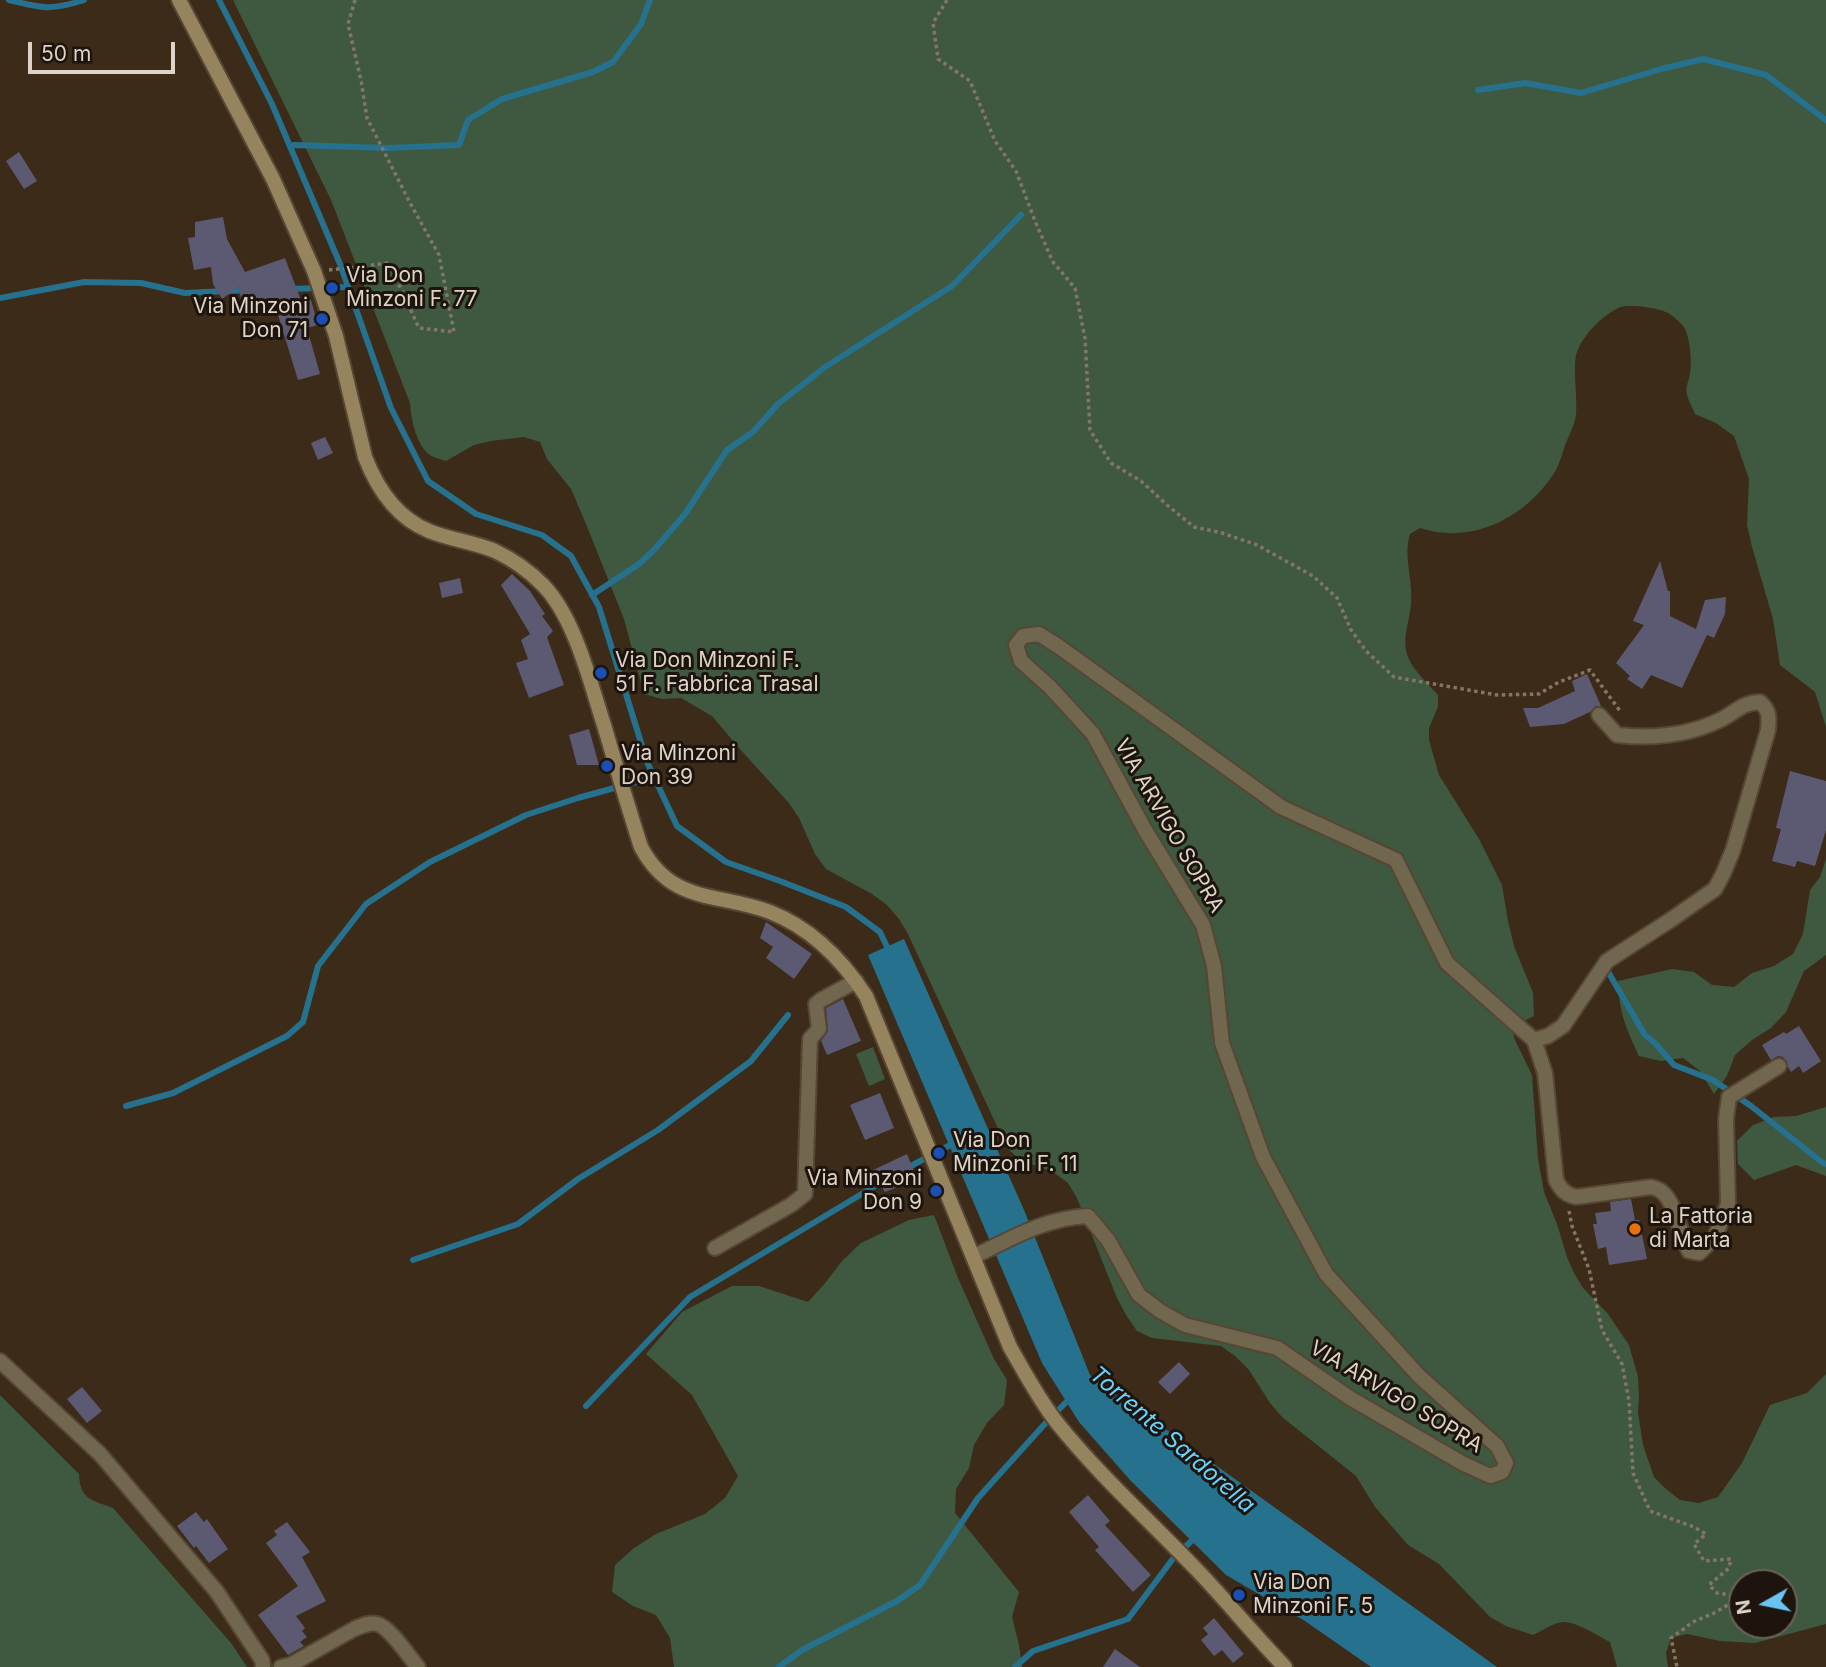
<!DOCTYPE html>
<style>
body{margin:0}
#map{position:relative;width:1826px;height:1667px;overflow:hidden;background:#3c2b18;font-family:Inter,sans-serif}
canvas{display:block}
.north{position:absolute;left:1728px;top:1569px;width:70px;height:70px;box-sizing:border-box;background:#1d150d;border:2px solid #6a6157;border-radius:50%;rotate:261deg;font-size:19px;font-weight:700;line-height:28px;text-align:center;color:#ddd3c7}
.north::after{content:'';display:block;margin:auto;width:24px;height:32px;background:#6ac3f1;clip-path:polygon(50% 0,100% 100%,50% 72%,0 100%)}
.scale{position:absolute;left:28px;top:42px;width:147px;height:32px;box-sizing:border-box;border:4px solid #ddd3c7;border-top:0;padding-left:9px;font-size:21px;line-height:24px;white-space:nowrap;color:#ddd3c7;-webkit-text-stroke:5px #1d150d;paint-order:stroke}
</style>
<div id="map">
<canvas width="1826" height="1667"></canvas>
<div class="north">N</div>
<div class="scale">50 m</div>
</div>
<script>
const ctx = document.querySelector('canvas').getContext('2d');
ctx.lineJoin = 'round';
function fill(path, color) { ctx.fillStyle = color; ctx.fill(path, 'evenodd'); }
function strokePath(path, color, width, dash) { ctx.strokeStyle = color; ctx.lineWidth = width; ctx.lineCap = dash ? 'butt' : 'round'; ctx.setLineDash(dash || []); ctx.stroke(path); }
function drawText(font, color, halo, rows, align = 'center') {
  ctx.font = font + ' Inter,sans-serif'; ctx.lineWidth = 6; ctx.setLineDash([]); ctx.textBaseline = 'middle'; ctx.strokeStyle = halo; ctx.fillStyle = color; for (const [text, x, y, turn = 0] of rows) {
    ctx.save(); ctx.translate(x, y); ctx.rotate((+turn || 0) * Math.PI / 180); ctx.textAlign = isNaN(turn) ? turn : align; if (halo) ctx.strokeText(text, 0, 0); ctx.fillText(text, 0, 0); ctx.restore();
  }
}
fill(new Path2D(`
 M233 0H1826V727L1815 692 1780 665 1773 619 1752 547 1747 525 1749 479 1734 436 1716 423 1695 414C1693 408 1688 401 1687 394 1685 388 1689 380 1690 374 1692 362 1690 337 1684 327 1681 323 1672 315 1668 313 1660 308 1630 304 1621 307 1604 313 1583 335 1577 352 1572 365 1578 399 1576 415 1574 426 1569 436 1565 445 1562 455 1559 466 1553 475 1524 518 1472 545 1420 528L1410 534C1403 556 1413 580 1411 603 1410 622 1401 638 1408 657 1414 671 1427 683 1438 695V707L1429 728V740L1439 775 1479 839 1502 885 1508 921 1514 946 1533 993 1534 1016 1513 1026 1514 1038 1532 1075 1538 1159 1544 1192 1557 1224 1567 1257 1574 1273 1583 1288 1608 1314 1629 1345 1638 1377 1639 1396 1638 1412 1643 1445 1654 1477 1666 1489 1680 1500 1699 1503 1718 1497 1742 1463 1770 1405 1807 1393 1826 1374V1624L1755 1643 1720 1641 1687 1634 1671 1638 1666 1653 1668 1667H1617L1610 1642C1598 1636 1577 1622 1564 1622 1554 1622 1542 1631 1533 1635L1506 1626 1490 1617 1439 1564 1408 1545 1375 1507 1356 1476 1282 1417 1270 1403 1249 1370 1235 1356 1221 1346 1152 1338 1137 1331 1126 1315 1117 1298 1077 1198 1068 1183 1053 1172 1020 1160 1007 1148 908 934 899 919 887 905 872 894 826 869 815 854 799 818 789 803 739 748 712 716 681 698 662 699 644 694 624 619 586 524 571 489 547 459 540 442 524 437 491 441 474 445 446 461C441 459 434 458 430 455 416 445 411 419 410 403L331 200ZM1742 1583H1784V1625H1742Z
 M1826 859V955L1804 971 1786 1012 1771 1028 1752 1040 1735 1055 1727 1076 1714 1094 1700 1071 1683 1058 1661 1061 1639 1056C1626 1028 1619 1013 1618 981L1672 969 1694 972 1712 985 1734 987 1752 973 1774 966 1793 954 1803 934 1810 890 1820 877Z
 M873 1047 885 1079 869 1086 856 1054Z
 M1826 1107V1176L1796 1165 1754 1180 1738 1164 1737 1141 1753 1125 1774 1117 1796 1116Z
 M934 1215 958 1278 994 1359 1007 1380 1004 1405 987 1423 974 1445 969 1468 956 1489 955 1513 1019 1592 1012 1617 1019 1645 1022 1667H674L670 1638 656 1615 633 1606 612 1592 615 1565 634 1548 656 1534 705 1514 725 1498 738 1476 692 1395 646 1354 682 1312 732 1286H759L808 1302 826 1282 842 1261 861 1243 909 1220Z
 M0 1395 79 1474C80 1500 92 1500 113 1508L231 1643 247 1667H0Z`), '#3e5940');
fill(new Path2D(`
 M904 939 1024 1210 1090 1375 1497 1667H1371L1305 1621 1226 1575 1130 1480 1079 1422 1042 1363 868 955Z`), '#26718e');
strokePath(new Path2D(`
 M9 0C41 8 51 11 84 0
 M219 0 272 104 340 264 391 408 428 481 476 514 542 535 571 556 599 607 647 762 677 826 726 862 780 881 846 907 880 932 890 953
 M1478 90 1525 83 1581 93 1661 69 1703 59 1766 75 1826 120
 M290 147 294 145 388 148 459 145 468 120 502 99 593 72 613 62 641 24 650 0
 M290 289 348 287
 M0 298 84 282 141 283 185 293 248 290
 M592 595 639 564 654 550 685 514 727 450 753 432 778 404 825 367 952 286 1021 215
 M1607 970 1645 1035 1655 1043 1674 1065 1713 1080 1751 1106 1823 1163 1826 1164
 M126 1106 173 1093 287 1036 303 1022 318 966 366 904 430 862 526 815 578 798 654 777
 M907 1168 956 1142
 M413 1260 518 1224 578 1179 658 1130 751 1061 788 1015
 M586 1406 690 1297 885 1180
 M779 1667 802 1650 897 1601 920 1585 978 1498 1042 1427 1072 1396
 M1015 1667 1033 1651 1128 1619 1175 1556 1197 1536`), '#26718e', 6);
fill(new Path2D(`
 M19 152 37 181 24 189 6 161Z
 M223 217 227 239 245 272 285 258 302 303 311 300 318 325 307 328 320 374 298 380 274 302 243 313 239 287 222 299 213 284 211 267 194 270 188 238 195 237V222Z
 M325 437 333 453 318 460 311 443Z
 M1660 561 1668 591H1670V616L1696 629 1705 600 1726 597 1725 614 1714 638 1707 635 1682 688 1651 675 1642 689 1627 679 1630 676 1616 663 1644 625 1633 621Z
 M512 574 530 591 545 614 542 616 553 631 547 637 564 685 529 698 516 663 528 659 521 640 530 634 501 585Z
 M460 578 463 593 442 598 439 583Z
 M1587 674 1601 706H1596L1590 712 1564 724 1530 727 1523 708H1538L1575 691 1572 681Z
 M589 729 599 765H577L569 735Z
 M1790 771 1826 781V830L1815 866 1797 861 1795 867 1772 861 1781 829 1776 828Z
 M766 922 812 954 794 979 766 958 773 947 760 938Z
 M843 999 861 1041 827 1055 821 1041 828 1031 826 1008Z
 M1799 1026 1821 1061 1803 1073 1799 1066 1791 1072 1788 1067 1787 1062 1783 1057 1778 1056 1771 1060 1762 1045 1784 1032 1786 1034Z
 M880 1093 894 1128 865 1140 850 1105Z
 M907 1154 917 1179 885 1192 871 1171Z
 M1631 1199 1635 1220H1639L1647 1259 1609 1265 1606 1247 1598 1249 1593 1224H1597L1595 1213 1611 1211 1610 1202Z
 M1179 1362 1190 1374 1170 1394 1158 1382Z
 M82 1387 102 1411 87 1423 67 1399Z
 M1088 1495 1110 1521 1105 1525 1151 1575 1133 1592 1095 1550 1099 1547 1069 1512Z
 M196 1512 204 1522 207 1519 228 1549 209 1563 196 1546 194 1548 177 1526Z
 M287 1522 310 1552 302 1557 326 1601 296 1616 305 1628 302 1631 307 1637 300 1642 304 1646 288 1655 258 1615 298 1586 266 1543 277 1535 274 1531Z
 M1214 1618 1244 1654 1233 1663 1222 1650 1214 1656 1201 1640 1208 1634 1203 1628Z
 M1115 1649 1140 1667H1103Z`), '#5c5972');
const minor = new Path2D(`
 M1534 1040 1548 1036 1563 1026 1607 961 1669 921 1715 889 1723 874 1733 850 1768 730C1769 717 1770 711 1760 702 1741 703 1736 712 1720 720 1687 736 1653 739 1617 735L1599 715
 M1534 1040 1545 1073 1556 1180C1561 1190 1565 1194 1576 1197L1651 1187C1655 1188 1659 1189 1662 1192 1676 1203 1680 1235 1689 1251L1699 1253 1715 1237 1728 1204 1726 1119 1729 1097 1779 1066
 M715 1248 791 1205 805 1194 810 1039 819 1029 816 1004 821 1000 856 981
 M973 1257C1012 1238 1045 1218 1088 1216L1108 1240 1139 1295 1160 1311 1185 1325 1277 1348 1350 1398 1462 1463 1490 1476 1502 1472 1506 1463 1497 1446 1419 1376 1326 1274 1263 1157 1222 1043 1214 966 1203 925 1145 830 1093 734 1050 687 1021 661 1016 645 1023 636 1039 634 1058 646 1281 807 1396 860 1447 963 1534 1040
 M281 1667 290 1665 354 1629C361 1626 370 1622 377 1624 390 1627 409 1657 418 1667`);
const tertiary = new Path2D(`
 M0 1361 100 1454 217 1592 262 1660 263 1667`);
const secondary = new Path2D(`
 M179 0 273 179 314 271 336 336 365 457C377 488 397 518 429 531 451 540 474 542 495 551 512 559 530 572 543 585 575 618 590 682 604 725 616 766 628 807 641 847 672 905 717 892 770 912 811 928 843 961 866 996L1010 1347C1025 1373 1039 1400 1058 1424 1100 1476 1149 1520 1195 1568 1226 1600 1254 1635 1285 1667`);
strokePath(minor, '#564634', 18);
strokePath(tertiary, '#564634', 18);
strokePath(secondary, '#564634', 18);
strokePath(new Path2D(`
 M947 0 933 23 938 59 970 81 995 141 1016 171 1035 221 1053 262 1075 288 1085 338 1090 430 1111 463 1141 481 1167 505 1194 527 1222 533 1257 545 1313 576 1337 598 1351 630 1366 651 1394 677 1497 695 1539 694 1559 682 1590 670 1620 711
 M329 270 389 263 419 328 454 332 439 255 409 201 367 118 361 80 348 24 355 0
 M1569 1211 1572 1226 1589 1269 1602 1330 1622 1364 1629 1401 1633 1473 1650 1511 1694 1527 1706 1534 1694 1544 1704 1561 1731 1559 1729 1568 1709 1585 1717 1593 1731 1595V1603L1714 1613 1693 1622 1671 1638 1677 1667`), '#847666', 3.5, [3.5, 3.5]);
strokePath(minor, '#71664e', 14);
strokePath(tertiary, '#71664e', 14);
strokePath(secondary, '#96845e', 14);
for (const [x, y, r, color] of [
 [332,288,7,"#1a4fb4"],
 [322,319,7,"#1a4fb4"],
 [601,673,7,"#1a4fb4"],
 [607,766,7,"#1a4fb4"],
 [939,1153,7,"#1a4fb4"],
 [936,1191,7,"#1a4fb4"],
 [1635,1229,7,"#e8710a"],
 [1239,1595,7,"#1a4fb4"]
]) { const dot = new Path2D(); dot.arc(x, y, r, 0, 2 * Math.PI); ctx.fillStyle = color; ctx.fill(dot); strokePath(dot, '#1d150d', 2.5); }
drawText('21px', '#ddd3c7', '#1d150d', [
 ["Via Don",346,276],
 ["Minzoni F. 77",346,300],
 ["Via Minzoni",308,307,"right"],
 ["Don 71",308,331,"right"],
 ["Via Don Minzoni F.",615,661],
 ["51 F. Fabbrica Trasal",615,685],
 ["Via Minzoni",621,754],
 ["Don 39",621,778],
 ["Via Don",953,1141],
 ["Minzoni F. 11",953,1165],
 ["Via Minzoni",922,1179,"right"],
 ["Don 9",922,1203,"right"],
 ["La Fattoria",1649,1217],
 ["di Marta",1649,1241],
 ["Via Don",1253,1583],
 ["Minzoni F. 5",1253,1607]
], 'left');
drawText('21px', '#ddd3c7', '#1d150d', [
 ["VIA ARVIGO SOPRA",1169,826,60],
 ["VIA ARVIGO SOPRA",1396,1397,31]
]);
drawText('italic 23px', '#69d1fe', '#1d150d', [
 ["Torrente Sardorella",1172,1440,41]
]);
</script>
